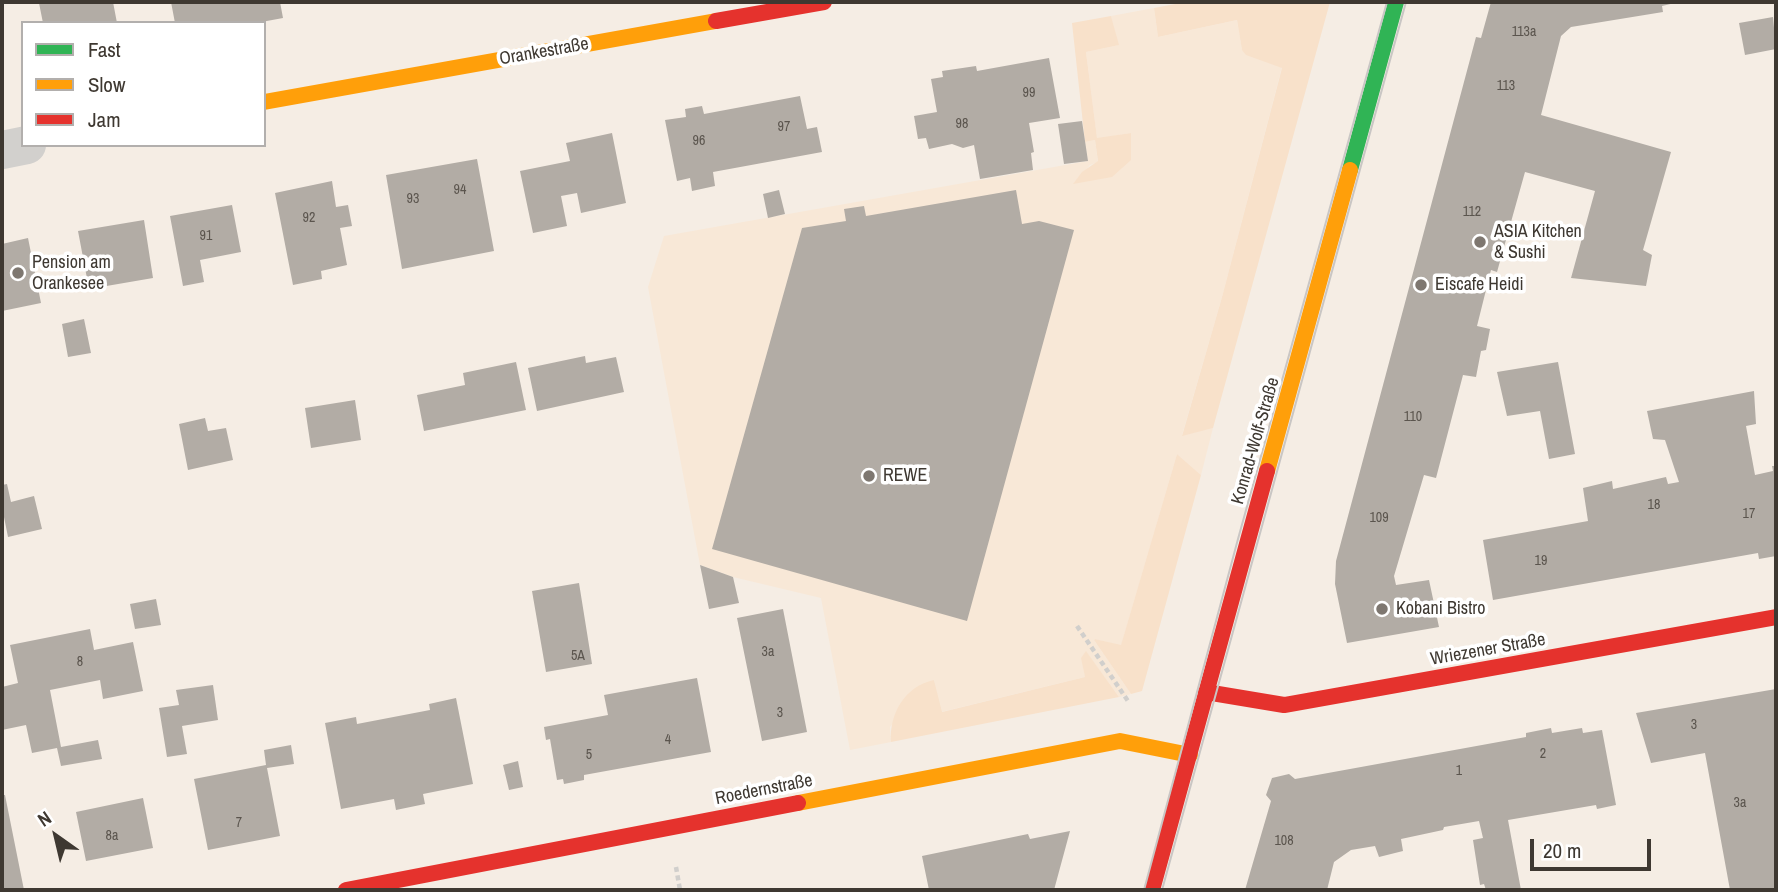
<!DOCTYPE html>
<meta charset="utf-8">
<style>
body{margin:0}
#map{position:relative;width:1778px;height:892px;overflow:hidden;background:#f5ede4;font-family:"Archivo Narrow",sans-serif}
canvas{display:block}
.frame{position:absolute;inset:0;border:4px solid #3e3831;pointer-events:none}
.legend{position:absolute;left:21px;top:21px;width:245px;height:126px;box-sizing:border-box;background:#fff;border:2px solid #b2afad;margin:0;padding:9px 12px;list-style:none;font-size:21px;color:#3e3831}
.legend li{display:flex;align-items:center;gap:14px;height:35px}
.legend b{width:35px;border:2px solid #b2afad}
.north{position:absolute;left:21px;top:801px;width:70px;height:70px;-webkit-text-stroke:5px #fff;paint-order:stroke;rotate:326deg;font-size:19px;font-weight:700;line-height:28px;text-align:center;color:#3e3831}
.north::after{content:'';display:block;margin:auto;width:24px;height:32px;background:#3e3831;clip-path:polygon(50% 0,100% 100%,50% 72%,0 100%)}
.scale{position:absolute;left:1530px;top:839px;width:121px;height:32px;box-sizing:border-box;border:4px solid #3e3831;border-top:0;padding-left:9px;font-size:21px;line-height:24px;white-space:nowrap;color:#3e3831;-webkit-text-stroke:5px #fff;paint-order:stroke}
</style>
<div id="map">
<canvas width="1778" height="892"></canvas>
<div class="frame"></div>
<ul class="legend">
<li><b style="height:9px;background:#30b455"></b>Fast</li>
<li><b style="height:9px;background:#ff9f0a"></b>Slow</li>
<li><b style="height:9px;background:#e5322d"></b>Jam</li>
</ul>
<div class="north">N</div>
<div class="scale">20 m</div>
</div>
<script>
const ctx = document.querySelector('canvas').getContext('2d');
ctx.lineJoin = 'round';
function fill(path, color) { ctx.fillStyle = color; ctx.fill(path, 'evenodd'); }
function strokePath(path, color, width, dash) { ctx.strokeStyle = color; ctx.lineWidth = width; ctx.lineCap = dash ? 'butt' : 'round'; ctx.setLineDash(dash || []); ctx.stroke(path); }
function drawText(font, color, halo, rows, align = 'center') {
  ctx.font = font + ' "Archivo Narrow",sans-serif'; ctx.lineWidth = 7; ctx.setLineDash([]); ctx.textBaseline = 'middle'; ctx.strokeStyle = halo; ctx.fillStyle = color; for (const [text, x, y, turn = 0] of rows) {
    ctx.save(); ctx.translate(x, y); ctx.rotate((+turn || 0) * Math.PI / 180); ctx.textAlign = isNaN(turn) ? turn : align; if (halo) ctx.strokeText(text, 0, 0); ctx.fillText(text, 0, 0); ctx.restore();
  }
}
fill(new Path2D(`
 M1154 8 1158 37 1237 20 1242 49 1282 67 1222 297 1182 435 1213 428 1201 475 1177 454 1121 646 1095 639 1094 640 1131 694 1119 697 1086 652 1082 658 1085 677 941 712 934 680 890 727 891 742 850 750 821 598 733 577 700 565 648 287 664 236 1088 161 1085 142 1095 140 1098 162 1090 165 1074 183 1131 133 1097 139 1086 52 1118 45 1111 16Z`), '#f8e8d7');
fill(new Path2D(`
 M1186 2H1330L1213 428 1182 436 1222 297 1282 68 1246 55 1242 50 1237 20 1158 37 1154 8Z
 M1111 16 1119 45 1086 52 1097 138 1131 133V160L1112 177 1073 184 1082 172 1098 161 1095 140 1085 142 1072 23Z
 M1177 454 1201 475 1142 691 1131 694 1094 640 1095 639 1121 645Z
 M1086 651 1119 697 891 742C889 714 905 686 934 680L942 712 1085 677 1081 658Z`), '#f8e1ca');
fill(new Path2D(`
 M43 2H113L117 23H43L39 3Z
 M171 2H280L283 18 256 23H175Z
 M1491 2H1679L1662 6 1663 12 1571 27 1561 36 1541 115 1671 152 1643 250 1652 255 1646 286 1571 278 1595 191 1525 172 1497 272 1491 270 1477 326 1490 329 1486 350 1481 351 1476 377 1463 375 1436 478 1424 475 1394 576 1396 585 1429 580 1439 627 1347 643 1335 584 1336 561 1476 37 1481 38Z
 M1773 17 1776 49 1745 55 1739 23Z
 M1049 58 1060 118 1029 123 1034 152 1031 153 1033 170 980 179 974 145 963 148 952 144 929 149 926 138 918 139 914 116 937 112 931 79 943 77 942 71 976 66 977 71Z
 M800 96 807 129 817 127 822 152 713 172 715 186 692 191 690 178 677 181 665 120 686 117 685 109 702 106 704 114Z
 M1082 121 1088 161 1064 164 1058 124Z
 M612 133 626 203 581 213 577 193 561 196 567 226 533 233 520 171 570 161 566 143Z
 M477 159 494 251 402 269 386 175Z
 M332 181 336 207 348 205 352 226 340 228 347 265 321 271 322 279 293 285 275 193Z
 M779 190 785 214 768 218 763 194Z
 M1016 190 1022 224 1039 221 1074 230 967 621 712 549 802 228 846 221 844 209 864 206 866 216Z
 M232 205 241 252 200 260 204 282 183 286 170 216Z
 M144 220 153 278 89 289 78 231Z
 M28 238 41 303 2 311V244Z
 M84 319 91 353 68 357 62 324Z
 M585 356 586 363 616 357 624 392 537 411 528 368Z
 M516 362 526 410 424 431 417 395 465 385 463 373Z
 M1558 362 1575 454 1549 459 1540 411 1507 416 1497 372Z
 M1754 391 1756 424 1746 426 1755 475 1773 471 1772 466H1776V556L1759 559 1758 553 1493 600 1483 540 1588 521 1583 488 1612 481 1613 489 1666 477 1668 484 1679 482 1665 440 1653 439 1647 411Z
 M355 400 361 440 311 448 305 408Z
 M205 418 208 431 226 428 233 460 188 470 179 424Z
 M7 484 11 502 34 496 42 529 8 537 2 507V485Z
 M700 565 733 577 739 603 709 609Z
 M579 583 592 664 546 672 532 591Z
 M156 599 161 625 135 629 130 604Z
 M783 609 807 732 762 741 737 618Z
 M90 629 94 650 133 642 143 691 103 699 100 680 50 690 61 747 98 740 102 759 61 766 57 748 32 753 26 725 2 730V687L18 683 10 645Z
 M697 678 711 752 584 775V780L564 784 563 779 557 780 550 739 546 740 544 727 608 715 604 695Z
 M213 685 218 720 182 726 187 754 167 757 159 708 179 705 176 690Z
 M1776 689V890H1730L1705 753 1651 763 1636 713Z
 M456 698 473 784 423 794 425 804 396 810 394 799 341 809 325 723 356 717 357 724 430 710 429 704Z
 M1551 728 1552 733 1582 728 1583 733 1602 730 1616 805 1597 809 1596 805 1508 820 1521 890H1486L1484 884 1480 885 1473 840 1483 838 1479 821 1444 827 1443 830 1401 839 1403 851 1379 857 1375 846 1351 850 1334 862 1327 890H1245L1271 801 1266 795 1272 778 1289 774 1295 779 1526 737V733Z
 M291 745 294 764 267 768 280 836 208 850 194 779 266 765 264 750Z
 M518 761 523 787 509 790 503 765Z
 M2 795H5L24 890H2Z
 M143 798 153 848 86 861 76 812Z
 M1070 831 1054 890H929L922 856 1028 834 1030 839Z`), '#b2aca5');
strokePath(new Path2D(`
 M1077 626 1128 701
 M676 867 680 890`), '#d1cfcc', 4.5, [5, 3.5]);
strokePath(new Path2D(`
 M2 150 27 145`), '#d2d0cd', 38);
strokePath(new Path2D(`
 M1350 170 1396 2`), '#30b455', 16);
strokePath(new Path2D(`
 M264 102 716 21
 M1267 471 1350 170
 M798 803 1120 741 1190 755`), '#ff9f0a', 16);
strokePath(new Path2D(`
 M716 21 824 2
 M1206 692 1284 705 1776 617
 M346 890 798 803
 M1152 890 1267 471`), '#e5322d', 16);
strokePath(new Path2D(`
 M1144 890 1238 539 1387 2
 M1162 890 1406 2`), '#c9c6c4', 2);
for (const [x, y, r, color] of [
 [1480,242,7,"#7e7770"],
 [18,273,7,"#7e7770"],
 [1421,285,7,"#7e7770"],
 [869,476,7,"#7e7770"],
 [1382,609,7,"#7e7770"]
]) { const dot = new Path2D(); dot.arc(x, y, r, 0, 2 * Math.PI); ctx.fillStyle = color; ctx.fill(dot); strokePath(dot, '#fff', 2.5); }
drawText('14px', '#5b554e', null, [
 ["113a",1524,32],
 ["113",1506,86],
 ["99",1029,93],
 ["98",962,124],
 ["97",784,127],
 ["96",699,141],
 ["94",460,190],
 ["93",413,199],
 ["112",1472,212],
 ["92",309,218],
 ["91",206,236],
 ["110",1413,417],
 ["18",1654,505],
 ["17",1749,514],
 ["109",1379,518],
 ["19",1541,561],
 ["3a",768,652],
 ["5A",578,656],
 ["8",80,662],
 ["3",780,713],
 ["3",1694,725],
 ["4",668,740],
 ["2",1543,754],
 ["5",589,755],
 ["1",1459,771],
 ["3a",1740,803],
 ["7",239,823],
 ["8a",112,836],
 ["108",1284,841]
]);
drawText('18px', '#3e3831', '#fff', [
 ["Orankestraße",544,52,-10],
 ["Konrad-Wolf-Straße",1256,441,-74],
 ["Wriezener Straße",1488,650,-10],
 ["Roedernstraße",764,790,-11]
]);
drawText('18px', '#3e3831', '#fff', [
 ["ASIA Kitchen",1494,232],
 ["& Sushi",1494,253],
 ["Pension am",32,263],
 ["Orankesee",32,284],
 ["Eiscafe Heidi",1435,285],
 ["REWE",883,476],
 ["Kobani Bistro",1396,609]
], 'left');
</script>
